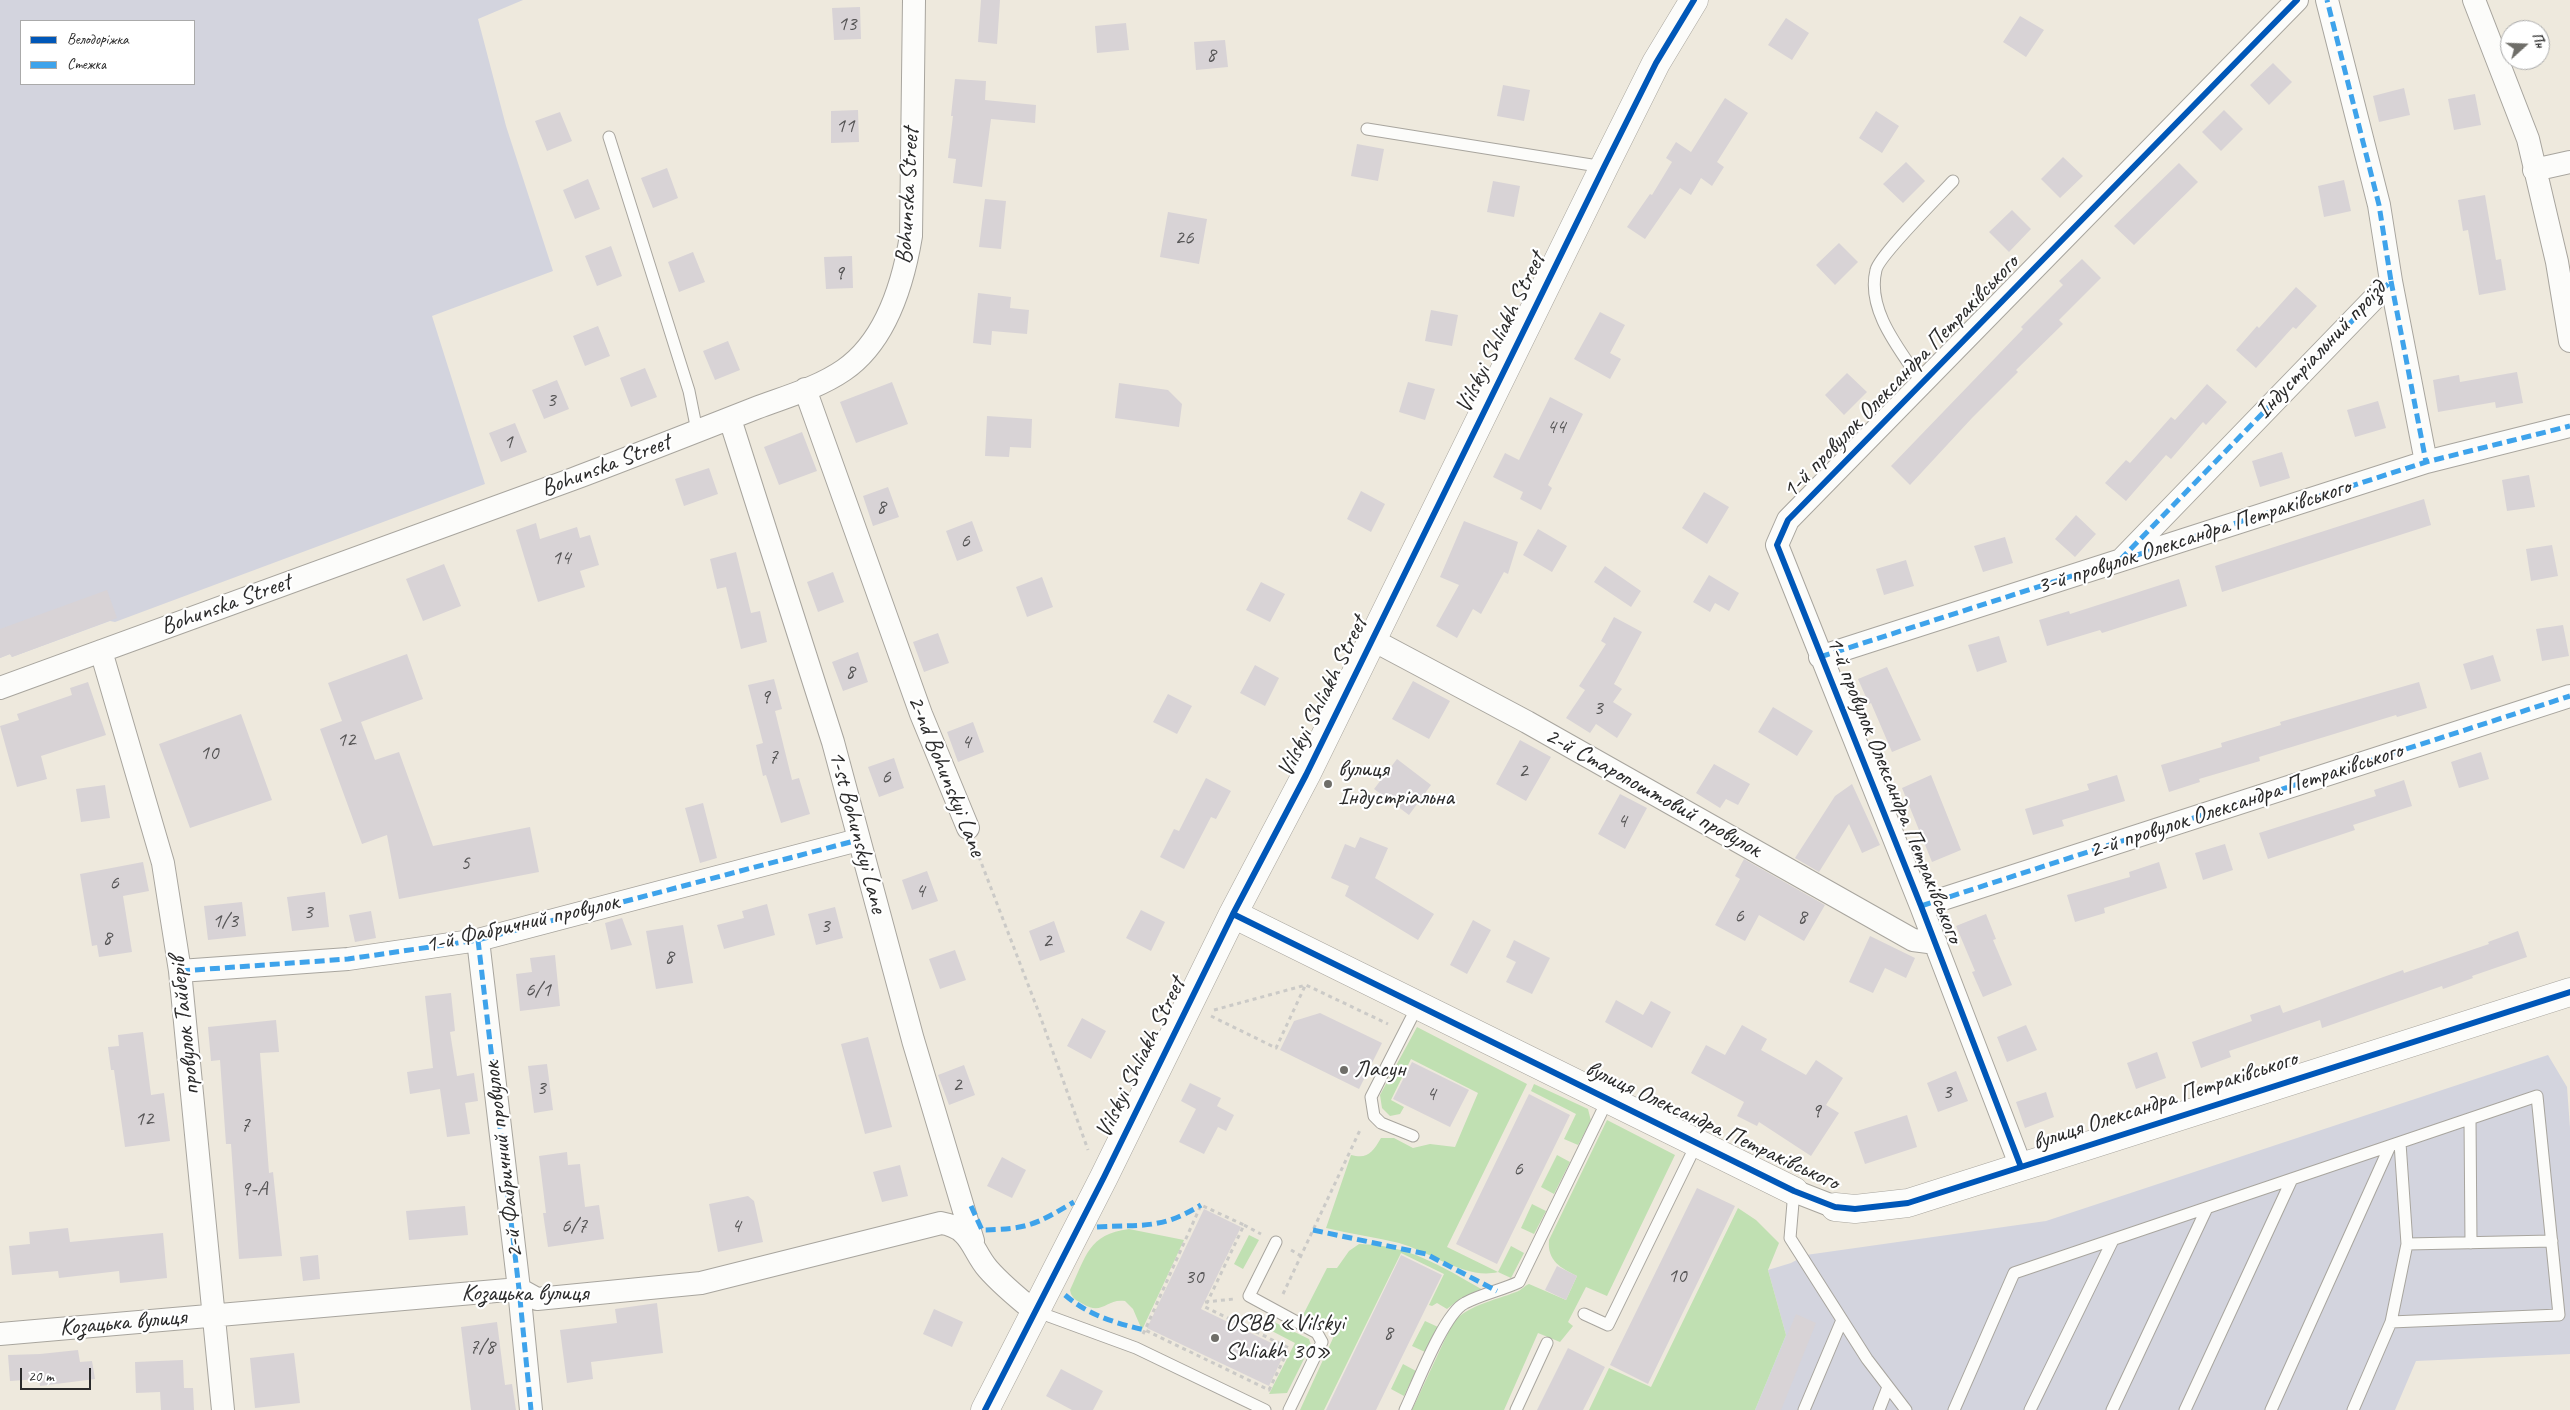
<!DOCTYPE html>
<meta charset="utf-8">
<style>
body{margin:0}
#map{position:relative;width:2570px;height:1410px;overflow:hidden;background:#eee9dd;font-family:Caveat,sans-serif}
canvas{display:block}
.legend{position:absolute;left:20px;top:20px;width:175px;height:65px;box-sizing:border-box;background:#fff;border:1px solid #aaa;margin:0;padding:6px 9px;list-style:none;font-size:15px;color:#2b2b2b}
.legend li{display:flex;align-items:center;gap:10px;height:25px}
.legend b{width:25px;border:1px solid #aaa}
.north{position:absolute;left:2500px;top:20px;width:50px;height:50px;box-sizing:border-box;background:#fff;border:1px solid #aaa;border-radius:50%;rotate:70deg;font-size:14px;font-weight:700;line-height:20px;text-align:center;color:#2b2b2b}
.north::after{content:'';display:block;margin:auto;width:18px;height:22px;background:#6f6e69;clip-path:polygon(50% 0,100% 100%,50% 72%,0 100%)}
.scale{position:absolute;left:20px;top:1368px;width:71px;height:22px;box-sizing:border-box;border:2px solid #2b2b2b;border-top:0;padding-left:6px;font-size:15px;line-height:18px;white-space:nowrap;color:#2b2b2b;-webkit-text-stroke:4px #fff;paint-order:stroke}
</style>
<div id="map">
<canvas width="2570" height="1410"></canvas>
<ul class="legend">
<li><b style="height:6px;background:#0057b8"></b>Велодоріжка</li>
<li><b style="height:6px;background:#3ea3eb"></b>Стежка</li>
</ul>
<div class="north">Пн</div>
<div class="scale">20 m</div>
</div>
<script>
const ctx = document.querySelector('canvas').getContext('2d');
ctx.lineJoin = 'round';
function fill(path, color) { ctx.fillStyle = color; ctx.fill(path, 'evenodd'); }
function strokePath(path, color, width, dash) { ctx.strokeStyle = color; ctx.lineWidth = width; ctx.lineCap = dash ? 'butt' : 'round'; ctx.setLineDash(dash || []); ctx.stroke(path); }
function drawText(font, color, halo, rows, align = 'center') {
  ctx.font = font + ' Caveat,sans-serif'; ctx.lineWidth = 4.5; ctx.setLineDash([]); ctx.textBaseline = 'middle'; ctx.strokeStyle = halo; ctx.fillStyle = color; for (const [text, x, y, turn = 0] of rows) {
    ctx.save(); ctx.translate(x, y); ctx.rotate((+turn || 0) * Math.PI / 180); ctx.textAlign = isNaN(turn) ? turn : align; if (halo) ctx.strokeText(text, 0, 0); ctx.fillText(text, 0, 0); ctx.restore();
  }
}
fill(new Path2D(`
 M0 0H523L478 19 506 126 553 271 432 316 485 484 115 622 110 621 12 657 10 654 0 658ZM21 21H194V84H21Z
 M2548 1055 2567 1087 2570 1128V1354L2416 1361 2395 1410H1755L1786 1335 1768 1270 1791 1263 1806 1255 2046 1221Z`), '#d3d4de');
fill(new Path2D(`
 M1417 1027 1527 1084 1447 1247 1498 1272 1511 1246 1524 1253 1511 1278 1498 1272C1466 1280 1431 1252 1399 1243 1375 1237 1350 1234 1326 1228L1351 1155C1368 1159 1372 1153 1381 1138H1394L1413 1148 1430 1144 1455 1147 1478 1093 1411 1059 1391 1100 1404 1107 1400 1114 1390 1116 1382 1108 1380 1095Z
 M1534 1084 1588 1109 1591 1121 1578 1145 1564 1139 1576 1114 1531 1091Z
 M1607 1120 1675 1155 1607 1296 1586 1287 1568 1322 1573 1326 1560 1342 1538 1333 1504 1410H1412L1453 1322C1471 1304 1493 1301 1516 1292 1522 1290 1524 1286 1529 1284L1566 1300 1577 1276C1561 1268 1547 1261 1549 1240Z
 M1557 1155 1570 1162 1554 1194 1541 1187Z
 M1532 1204 1546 1211 1534 1234 1521 1228Z
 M1738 1208 1756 1220 1779 1243 1768 1270 1786 1335 1755 1410H1589L1609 1368 1651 1387Z
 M1129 1229 1184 1240 1142 1330 1133 1309 1125 1301C1106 1298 1103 1316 1083 1304 1078 1301 1074 1300 1071 1294L1070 1290C1086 1257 1088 1234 1129 1229Z
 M1249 1235 1259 1240 1243 1269 1234 1264Z
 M1359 1244C1409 1245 1441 1266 1483 1290L1461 1298 1447 1309 1437 1303 1432 1306 1429 1305 1444 1274 1401 1253 1324 1410H1300L1334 1336 1328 1328 1303 1315 1327 1268H1337L1349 1251Z
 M1272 1321 1309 1339 1311 1345 1287 1393 1269 1394 1295 1343 1268 1329Z
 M1425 1321 1438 1327 1425 1352 1412 1346Z
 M1403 1364 1416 1371 1404 1396 1391 1389Z`), '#c0e0b2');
fill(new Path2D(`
 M981 0H1000L997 44 978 42Z
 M860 7 861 39 834 40 832 8Z
 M2020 16 2044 30 2026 57 2003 42Z
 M1786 18 1809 33 1792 60 1768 45Z
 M1126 23 1129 50 1097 53 1095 26Z
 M1225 40 1228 67 1196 70 1194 42Z
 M2273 63 2292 82 2269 105 2250 85Z
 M955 79 986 81 985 100 1036 105 1035 123 991 119 982 187 953 183 956 159 948 158 953 116H951Z
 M1503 85 1530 90 1524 121 1497 116Z
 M2404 88 2410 115 2379 122 2373 96Z
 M2475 94 2481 125 2454 130 2448 99Z
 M1725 98 1748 113 1717 162 1724 167 1712 186 1701 178 1691 195 1680 188 1645 239 1627 227 1650 194 1652 195 1672 162 1666 158 1676 142 1691 152Z
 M858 110 859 142 831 143V111Z
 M2224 110 2243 129 2221 151 2202 132Z
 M1876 111 1899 126 1882 153 1859 138Z
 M560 112 572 141 547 151 535 121Z
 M1357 144 1384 149 1378 181 1351 176Z
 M2063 157 2083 176 2060 198 2041 179Z
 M1906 162 1925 181 1903 203 1883 184Z
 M2179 163 2198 182 2134 245 2114 226Z
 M667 168 678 198 653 208 641 178Z
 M588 179 600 209 575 219 563 190Z
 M2344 180 2351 211 2324 217 2318 186Z
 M1493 181 1520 186 1514 217 1487 212Z
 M2485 195 2496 260 2501 259 2506 290 2479 295 2468 230 2463 231 2458 200Z
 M985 199 1006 201 1001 249 979 247Z
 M2012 210 2031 229 2009 252 1989 232Z
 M1168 212 1207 219 1199 264 1160 257Z
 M1839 243 1858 262 1835 285 1816 265Z
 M611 246 622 276 597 286 585 256Z
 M693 252 705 282 679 292 668 262Z
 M852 256 853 288 826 289 824 257Z
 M2082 259 2101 278 2059 320 2063 324 2016 370 2018 372 1972 418 1910 485 1891 466 2023 329 2021 327 2063 285 2059 281Z
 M2296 287 2317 306 2296 329 2293 327 2256 368 2236 350 2257 326 2259 328Z
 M978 293 1011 297 1010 308 1029 310 1027 334 992 331 991 345 973 343Z
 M1431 310 1458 315 1452 346 1425 341Z
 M1600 312 1625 325 1610 353 1621 359 1610 379 1574 359Z
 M598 326 610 356 585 366 573 336Z
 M728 341 740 370 715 380 703 351Z
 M645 368 657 397 631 407 620 378Z
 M2517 372 2523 403 2496 408 2495 402 2438 412 2433 380 2459 375 2460 382Z
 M1847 373 1867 392 1844 415 1825 395Z
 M557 380 569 409 544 419 532 390Z
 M892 382 908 424 856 443 840 402Z
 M1408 382 1435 389 1425 420 1399 412Z
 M1119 383 1168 390 1182 404 1179 427 1115 418Z
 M2207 384 2227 402 2206 425 2203 422 2171 459 2166 455 2126 501 2105 483 2126 460 2130 463 2171 417 2175 420Z
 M1550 397 1583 414 1548 485 1552 488 1541 510 1520 499 1523 492 1493 477 1505 453 1519 460Z
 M2378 401 2386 428 2355 437 2347 410Z
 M987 416 1032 419 1031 448 1010 447 1009 457 985 456Z
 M515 423 527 452 501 462 489 433Z
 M802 432 817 471 779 485 764 447Z
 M2282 452 2290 478 2260 487 2252 461Z
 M709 468 718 494 684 506 675 479Z
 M2529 475 2535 507 2507 511 2502 480Z
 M888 487 899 517 873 526 863 496Z
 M1361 491 1385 504 1371 532 1347 519Z
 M1704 492 1729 507 1707 544 1682 528Z
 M2424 499 2431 525 2222 592 2215 566Z
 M2076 515 2096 534 2075 557 2055 539Z
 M972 521 983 551 957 561 946 531Z
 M1464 521 1518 542 1508 574 1504 572 1481 614 1473 609 1457 638 1436 626 1459 585 1440 577Z
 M536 523 540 539 577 527 580 538 590 535 599 565 580 571 585 587 538 602 516 530Z
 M1538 529 1567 546 1552 572 1523 555Z
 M2005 537 2013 563 1983 572 1974 546Z
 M2552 545 2558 576 2531 581 2526 549Z
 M736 552 751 613 760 611 767 642 741 649 726 587 717 589 710 559Z
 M1906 560 1914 586 1884 595 1876 569Z
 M444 564 461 606 423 621 406 579Z
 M1605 566 1641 591 1631 607 1594 582Z
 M833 572 844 602 818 612 807 582Z
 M1709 575 1739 593 1729 611 1715 603 1710 612 1693 602Z
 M1042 577 1053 607 1027 617 1016 587Z
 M2179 579 2187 606 2102 633 2100 630 2047 646 2039 620 2069 611 2070 614Z
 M1261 582 1285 594 1270 622 1246 610Z
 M107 590 117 618 12 657 10 654 0 658V629Z
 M1614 617 1642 632 1614 684 1622 689 1613 702 1632 714 1617 738 1596 724 1590 733 1566 718 1585 690 1579 686 1606 644 1601 641Z
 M2563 625 2569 656 2542 661 2536 629Z
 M938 633 949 663 924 672 913 642Z
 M1999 636 2007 662 1977 672 1968 645Z
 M858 652 868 682 843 691 832 662Z
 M407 654 423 699 361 722 375 760 399 752 433 846 530 827 539 872 399 899 387 835 362 844 320 729 342 721 328 683Z
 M2493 655 2501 681 2471 690 2463 664Z
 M1255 665 1279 678 1265 706 1240 693Z
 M1887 667 1921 740 1892 752 1871 703 1869 704 1858 679Z
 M774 679 782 709 775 711 792 780 799 778 810 814 781 823 766 775 763 776 756 745 763 743 748 685Z
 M1413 681 1450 701 1429 739 1392 719Z
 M88 682 106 735 41 756 47 779 17 787 0 726 19 720 17 714 72 695 70 688Z
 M2419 682 2427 708 2397 717 2396 715 2259 757 2260 761 2199 779 2200 782 2169 792 2161 765 2222 747 2221 743 2281 725 2280 722Z
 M1168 694 1192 706 1177 734 1153 722Z
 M1773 707 1813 731 1797 756 1758 732Z
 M241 714 272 800 190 828 159 744Z
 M973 722 984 752 958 762 947 732Z
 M1520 740 1551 757 1526 801 1496 784Z
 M2481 752 2489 779 2459 788 2451 762Z
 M894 758 904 788 879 797 868 767Z
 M1397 759 1431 785 1409 815 1374 789Z
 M1714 764 1750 784 1738 805 1726 799 1720 808 1696 793Z
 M1931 775 1961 850 1932 862 1902 788Z
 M2117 775 2125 801 2062 820 2064 826 2033 835 2025 809 2089 790 2087 784Z
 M1206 778 1231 791 1216 819 1211 817 1184 869 1160 857 1174 829 1179 831Z
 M2404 780 2412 806 2353 825 2355 830 2268 859 2259 833 2376 796 2374 790Z
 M1852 784 1880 845 1862 853 1849 824 1819 872 1795 858 1835 796Z
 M105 785 110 818 81 822 76 789Z
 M1620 794 1647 808 1625 849 1598 834Z
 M703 803 717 858 700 863 685 808Z
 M1360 837 1388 848 1375 878 1434 914 1418 940 1345 896 1349 886 1331 878 1345 844 1355 848Z
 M2225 844 2233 870 2203 880 2195 853Z
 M1744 859 1825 905 1804 941 1759 915 1745 941 1715 925 1740 879 1735 876Z
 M143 862 149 891 123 896 132 952 99 957 97 945 92 946 80 874Z
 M2159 862 2167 888 2104 908 2105 913 2075 922 2067 895 2130 877 2129 872Z
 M927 871 938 901 912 910 902 880Z
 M325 892 329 927 292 931 287 897Z
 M242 902 246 936 208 940 204 906Z
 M767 904 775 935 724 949 717 925 744 918 742 911Z
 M835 907 843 938 816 945 808 914Z
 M1141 910 1165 922 1151 951 1126 938Z
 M371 911 376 938 355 942 349 915Z
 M1986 914 1996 939 1993 940 2012 985 1983 997 1972 972 1975 971 1956 926Z
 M622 918 632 945 611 950 605 923Z
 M1473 920 1491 930 1467 974 1450 965Z
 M1054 921 1065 952 1040 961 1029 931Z
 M683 925 693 983 656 989 646 931Z
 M2518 931 2527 957 2472 976 2473 978 2443 989 2442 986 2322 1028 2320 1020 2229 1051 2231 1057 2201 1068 2192 1042 2252 1021 2250 1015 2280 1005 2283 1013 2403 970 2404 973 2489 944 2488 942Z
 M1870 936 1915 958 1906 978 1885 968 1873 993 1849 982Z
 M1514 940 1550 958 1532 994 1506 982 1516 962 1506 957Z
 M955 950 966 980 940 989 929 959Z
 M555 955 560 1006 520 1011 516 974 532 972 530 958Z
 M451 993 455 1031 450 1032 457 1076 474 1073 478 1101 465 1103 470 1134 447 1137 440 1089 410 1094 407 1072 433 1068 425 996Z
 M1616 1000 1643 1015 1651 1001 1671 1012 1652 1048 1605 1022Z
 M1320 1013 1382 1043 1359 1089 1280 1050 1294 1021Z
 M1082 1018 1106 1031 1091 1059 1067 1046Z
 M276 1020 279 1052 260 1053 269 1173 273 1172 282 1256 239 1259 231 1144H226L220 1060 211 1061 208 1027Z
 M1742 1025 1767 1039 1761 1050 1806 1075 1816 1060 1843 1078 1826 1105 1839 1113 1811 1156 1759 1122 1757 1126 1737 1116 1744 1102 1691 1073 1706 1045 1725 1055Z
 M2026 1025 2037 1050 2007 1062 1997 1037Z
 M143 1032 151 1095 164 1093 170 1141 125 1147 114 1070H111L108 1047 119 1046 118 1035Z
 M868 1037 892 1127 865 1134 841 1044Z
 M2157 1052 2166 1078 2136 1089 2127 1063Z
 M1412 1062 1469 1090 1450 1127 1393 1099Z
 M547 1064 553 1110 534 1113 528 1066Z
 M964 1065 975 1095 949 1105 938 1075Z
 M1956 1071 1968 1101 1938 1112 1927 1083Z
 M1190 1083 1221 1098 1217 1106 1234 1115 1226 1131 1218 1127 1204 1154 1179 1142 1196 1109 1181 1101Z
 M2046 1092 2054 1117 2025 1128 2016 1102Z
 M1529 1094 1570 1115 1497 1264 1456 1244Z
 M1907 1115 1917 1147 1865 1164 1854 1132Z
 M567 1152 568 1165 580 1164 585 1207 599 1205 604 1239 548 1247 543 1213H546L539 1156Z
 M1002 1157 1026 1170 1012 1198 987 1186Z
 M900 1165 908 1196 882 1202 873 1172Z
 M1697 1188 1735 1206 1648 1384 1610 1365Z
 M748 1196 754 1201 763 1242 718 1252 709 1204Z
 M465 1206 468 1235 409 1240 406 1211Z
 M1204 1209 1241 1227 1201 1309 1286 1350 1269 1386 1147 1328Z
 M68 1228 70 1242 163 1233 167 1278 120 1283 119 1271 59 1278 58 1271 12 1275 9 1246 30 1244 29 1232Z
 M318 1255 320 1279 303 1281 300 1257Z
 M1401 1255 1442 1275 1376 1410H1326Z
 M1557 1266 1577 1276 1566 1300 1545 1290Z
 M657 1303 663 1353 591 1362 593 1379 567 1383 560 1330 617 1323 615 1309Z
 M934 1309 963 1322 952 1347 923 1334Z
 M1796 1314 1816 1323 1781 1410H1756Z
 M497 1322 505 1385 512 1384 516 1410H471L461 1327Z
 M1568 1348 1605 1367 1583 1410H1537Z
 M78 1350 80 1362 92 1361 95 1379 40 1386 39 1379 10 1381 8 1355 40 1354Z
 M294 1353 300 1403 255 1408 250 1358Z
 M183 1360 184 1388H193L194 1410H161L160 1392 136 1393 135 1362Z
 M1061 1369 1103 1391 1093 1410H1072L1046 1396Z`), '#d8d3d6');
const service = new Path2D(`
 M1367 129 1604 167
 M609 137 689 391 697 431
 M1922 383C1901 351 1866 311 1876 270 1879 256 1940 195 1953 181
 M2470 1119 2471 1243
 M1413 1136 1381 1123 1374 1116 1371 1097 1418 1005
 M1794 1191 1790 1238 1867 1359 1906 1410
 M1276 1242 1249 1296 1317 1333 1322 1342 1289 1410
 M2407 1244 2552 1241
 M1035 1311 1136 1348 1265 1410
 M1584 1314 1608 1325 1697 1143
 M2391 1322 2407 1244 2400 1143
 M1405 1410C1416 1387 1444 1313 1465 1303 1482 1294 1502 1290 1519 1282L1608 1099
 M1516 1410 1547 1343
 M1804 1410 1842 1320
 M1879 1410 1888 1387
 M1954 1410 2014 1273 2537 1096 2559 1315 2391 1322 2353 1410
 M2030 1410 2113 1240
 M2112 1410 2207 1208
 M2185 1410 2292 1179
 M2271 1410 2390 1146`);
const minor = new Path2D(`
 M2474 0 2528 139 2557 262 2570 341
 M2534 170 2570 162
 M2391 281 2426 462
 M805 389 921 714 968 828
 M730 419 833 742 913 1040 973 1241
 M2121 560 2391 281 2379 205 2327 0
 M1371 639 1527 722 1913 940 1936 943
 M101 651 163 863 180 971 223 1410
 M1820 657 2426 462 2570 426
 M0 688C191 618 382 548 573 479 634 456 695 432 756 408 785 397 818 388 844 370 886 341 903 284 911 236L914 0
 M1921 906 2570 696
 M478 940 519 1289 531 1410
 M180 971 348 959 478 940 858 840
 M2021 1167 1921 906 1777 545 1788 520 2297 0
 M1794 1191 1835 1207
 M0 1334 519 1289 537 1299 701 1283 941 1223C972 1228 971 1249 988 1269 1002 1285 1018 1298 1034 1311`);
const tertiary = new Path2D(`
 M1233 914 1794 1191
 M1835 1207 1855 1209 1908 1203 2570 992
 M985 1410 1104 1177 1233 914 1306 775 1604 167 1656 63 1694 0`);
strokePath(service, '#a8a59e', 13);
strokePath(minor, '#a8a59e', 24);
strokePath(tertiary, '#a8a59e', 29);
strokePath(new Path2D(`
 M976 849 1039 1013 1088 1150
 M1214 1010 1306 985 1388 1024
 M1211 1016 1276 1048 1305 986
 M1244 1225 1261 1234
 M1291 1250 1301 1256
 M1283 1294 1361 1128
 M1205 1302 1234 1299
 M1143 1334 1145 1330 1201 1205 1244 1225 1205 1307 1289 1348 1269 1390 1145 1330`), '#cbcac7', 3, [4, 4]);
strokePath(service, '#fcfcfa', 11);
strokePath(minor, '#fcfcfa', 22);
strokePath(tertiary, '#fcfcfa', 28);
strokePath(new Path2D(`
 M2391 281 2426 462
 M2120 560 2391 281 2379 205 2327 0
 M1820 657 2426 462 2570 426
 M1921 906 2570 696
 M478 940 519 1289 531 1410
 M180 971 348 959 478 940 858 840
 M971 1206 982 1230C1028 1229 1035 1225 1074 1202
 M1097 1227C1143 1224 1160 1230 1201 1205
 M1313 1230 1426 1254 1497 1291
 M1065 1295C1088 1315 1115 1323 1145 1330`), '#3ea3eb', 5, [10, 5]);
strokePath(new Path2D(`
 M1233 914 1794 1191 1835 1207 1855 1209 1908 1203 2570 992
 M2021 1167 1921 906 1777 545 1788 520 2297 0
 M985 1410 1104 1177 1233 914 1306 775 1604 167 1656 63 1694 0`), '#0057b8', 6);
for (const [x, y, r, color] of [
 [1328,784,5,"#6f6e69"],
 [1344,1070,5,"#6f6e69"],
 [1215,1338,5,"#6f6e69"]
]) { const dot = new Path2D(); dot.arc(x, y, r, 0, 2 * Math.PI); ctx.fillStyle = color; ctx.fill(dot); strokePath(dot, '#fff', 2); }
drawText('21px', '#565556', null, [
 ["13",847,24],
 ["8",1211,55],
 ["11",845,126],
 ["26",1184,238],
 ["9",839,273],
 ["3",551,400],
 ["44",1556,427],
 ["1",508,442],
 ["8",881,507],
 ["6",965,541],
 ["14",561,558],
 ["8",850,672],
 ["9",765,697],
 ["3",1598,708],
 ["12",346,740],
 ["4",966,742],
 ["10",209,753],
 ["7",773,757],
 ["2",1523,771],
 ["6",886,777],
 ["4",1622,821],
 ["5",465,863],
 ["6",114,883],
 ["4",920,891],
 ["3",308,912],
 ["6",1739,916],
 ["8",1802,917],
 ["1/3",225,921],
 ["3",825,926],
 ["8",107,938],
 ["2",1047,941],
 ["8",669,957],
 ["6/1",538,990],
 ["2",957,1085],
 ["3",541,1088],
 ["3",1947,1092],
 ["4",1431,1094],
 ["9",1816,1111],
 ["12",144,1119],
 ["7",245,1125],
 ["6",1518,1169],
 ["9-А",254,1189],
 ["6/7",574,1226],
 ["4",736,1226],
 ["10",1677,1276],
 ["30",1194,1277],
 ["8",1388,1333],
 ["7/8",482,1347]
]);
drawText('24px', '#2b2b2b', '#fff', [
 ["Bohunska Street",908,196,-87],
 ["Vilskyi Shliakh Street",1501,333,-64],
 ["Індустріальний проїзд",2321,350,-47],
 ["1-й провулок Олександра Петраківського",1901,377,-46],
 ["Bohunska Street",606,466,-21],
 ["3-й провулок Олександра Петраківського",2194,537,-18],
 ["Bohunska Street",226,605,-20],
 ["Vilskyi Shliakh Street",1323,697,-64],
 ["2-nd Bohunskyi Lane",946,776,68],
 ["1-й провулок Олександра Петраківського",1894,790,68],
 ["2-й Старопоштовий провулок",1653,793,29],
 ["2-й провулок Олександра Петраківського",2246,801,-18],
 ["1-st Bohunskyi Lane",857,832,75],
 ["1-й Фабричний провулок",522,924,-13],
 ["провулок Тайберів",185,1026,-96],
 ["Vilskyi Shliakh Street",1141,1058,-64],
 ["вулиця Олександра Петраківського",2165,1101,-18],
 ["вулиця Олександра Петраківського",1712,1126,25],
 ["2-й Фабричний провулок",504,1160,-97],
 ["Козацька вулиця",525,1294],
 ["Козацька вулиця",123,1323,-5]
]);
drawText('24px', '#2b2b2b', '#fff', [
 ["вулиця",1338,770],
 ["Індустріальна",1338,798],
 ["Ласун",1354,1070],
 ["OSBB «Vilskyi",1225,1324],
 ["Shliakh 30»",1225,1352]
], 'left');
</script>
